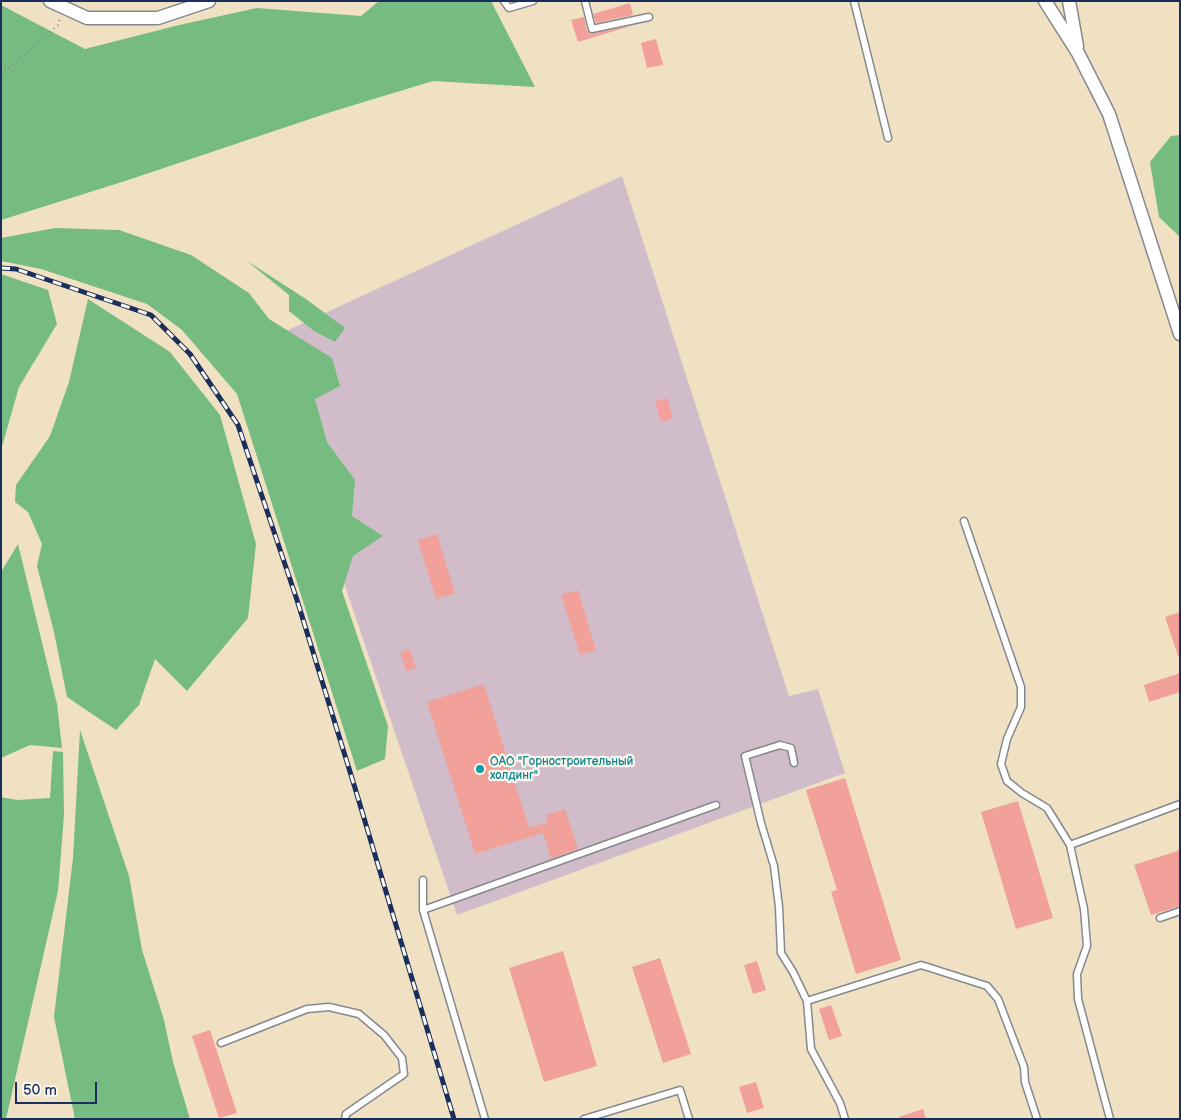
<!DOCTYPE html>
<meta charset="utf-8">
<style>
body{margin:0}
#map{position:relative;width:1181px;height:1120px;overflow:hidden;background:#efe1c2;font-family:"Balsamiq Sans",sans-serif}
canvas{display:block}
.frame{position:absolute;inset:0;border:2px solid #1b2f5e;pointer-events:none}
.scale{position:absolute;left:15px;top:1082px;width:82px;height:22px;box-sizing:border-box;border:2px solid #1b2f5e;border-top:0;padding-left:6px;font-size:15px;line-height:18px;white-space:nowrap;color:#1b2f5e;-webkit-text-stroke:4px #fbf7ec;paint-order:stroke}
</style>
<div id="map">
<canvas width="1181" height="1120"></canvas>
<div class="frame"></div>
<div class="scale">50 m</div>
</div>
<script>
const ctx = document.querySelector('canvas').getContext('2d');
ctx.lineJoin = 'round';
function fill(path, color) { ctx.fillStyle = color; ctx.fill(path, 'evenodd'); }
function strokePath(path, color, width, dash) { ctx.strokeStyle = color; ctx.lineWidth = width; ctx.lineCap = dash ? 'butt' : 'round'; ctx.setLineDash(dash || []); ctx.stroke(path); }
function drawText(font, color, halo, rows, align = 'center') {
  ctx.font = font + ' "Balsamiq Sans",sans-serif'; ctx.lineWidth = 4.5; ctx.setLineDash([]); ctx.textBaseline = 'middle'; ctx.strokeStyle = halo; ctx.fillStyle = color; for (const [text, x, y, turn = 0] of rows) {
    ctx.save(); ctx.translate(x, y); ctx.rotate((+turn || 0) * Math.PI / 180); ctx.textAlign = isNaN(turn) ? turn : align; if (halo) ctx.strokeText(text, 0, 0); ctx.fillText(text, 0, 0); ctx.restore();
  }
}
fill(new Path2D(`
 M622 176 789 696 818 689 845 773 457 915 262 342Z`), '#d1bdca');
fill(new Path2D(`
 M379 1H491L535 87 433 81 331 112 125 181 1 220V5L85 49 179 25 257 8 361 16Z
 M1180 135V237L1159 217 1150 162 1171 136Z
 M55 228 119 230 191 255 249 293 269 319 332 358 340 386 315 399 327 442 355 480 352 516 383 536 353 556 342 591 388 726 385 759 357 771 237 394 182 330 147 304 41 269 1 261V238Z
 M247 261 306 299 345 328 335 342 314 331 289 311V295Z
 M1 274 48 290 57 324 19 387 1 450Z
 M88 299 170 352 220 415 256 544 248 618 187 691 155 659 139 705 116 730 67 697 54 632 37 566 42 544 28 512 15 502 16 485 50 436 69 382Z
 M18 544 57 704 62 748 30 745 1 758V572Z
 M80 730 129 876 142 950 164 1020 173 1062 190 1119H75L54 1017 73 858Z
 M53 751 63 752 64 815 58 891 6 1119H1V797L17 800 50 798Z`), '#76bc81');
fill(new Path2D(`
 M630 3 633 15 596 23 593 14Z
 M584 17 587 31 591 34 634 25 578 42 571 20Z
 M656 39 663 65 647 68 641 43Z
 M667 398 673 418 661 422 655 401Z
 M437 534 455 593 436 599 418 540Z
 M578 590 596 650 580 655 561 595Z
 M1180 612V656H1178L1165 617Z
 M410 649 416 668 406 671 400 653Z
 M1180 673V692L1149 702 1144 685Z
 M484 684 529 828 548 822 546 815 565 809 578 849 551 859 543 833 475 854 427 702Z
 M845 778 901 960 856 974 831 892 837 890 806 790Z
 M1018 801 1053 918 1016 929 981 812Z
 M1180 850V906L1151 915 1134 865Z
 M563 951 597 1066 544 1082 509 968Z
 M660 958 691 1054 663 1063 632 967Z
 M757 961 766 990 753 994 744 965Z
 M831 1005 842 1036 829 1040 819 1009Z
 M210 1030 237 1113 219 1118 192 1036Z
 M756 1082 764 1108 747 1113 739 1087Z
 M923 1109 926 1119H899V1117Z`), '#f2a19a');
const lane = new Path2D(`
 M504 1 509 8 533 1
 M585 1 592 29 649 17
 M854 1 888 138
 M964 521 1021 687V707L1007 739 1001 764 1007 781 1022 793 1047 808 1070 845 1084 909 1087 946 1077 974 1078 999 1110 1119
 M794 763 791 748 780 745 745 756 761 823 774 866 779 907 781 953 793 972 807 1001 811 1049 840 1103 845 1119
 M1070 845 1180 804
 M423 880V910L485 1119
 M423 910 716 805
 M1160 918 1180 911
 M807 1001 921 965 987 986 998 999 1024 1067 1025 1082 1037 1119
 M221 1043 307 1009 329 1007 359 1014 384 1035 402 1058 404 1074 346 1114 345 1119
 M584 1119 680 1090 689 1119`);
const street = new Path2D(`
 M50 1 87 18H158L209 1
 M1045 1 1078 53 1109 114 1180 334
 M1069 1 1077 46`);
strokePath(lane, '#858890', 9);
strokePath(street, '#858890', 15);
strokePath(new Path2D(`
 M1 75 58 25 60 18`), '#858890', 2, [1, 4]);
strokePath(lane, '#fff', 6);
strokePath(street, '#fff', 12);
const rail = new Path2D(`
 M1 268 16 269 151 315 190 354 238 425 297 600 355 788 454 1119`);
strokePath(rail, '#1b2f5e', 5);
strokePath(rail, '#fbf7ec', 3, [9]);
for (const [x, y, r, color] of [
 [480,769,5,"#0f9aa8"]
]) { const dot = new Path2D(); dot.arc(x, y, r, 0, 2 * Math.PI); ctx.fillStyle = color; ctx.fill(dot); strokePath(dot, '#fbf7ec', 2); }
drawText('12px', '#0d838f', '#fbf7ec', [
 ["ОАО \"Горностроительный",490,762],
 ["холдинг\"",490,776]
], 'left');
</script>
